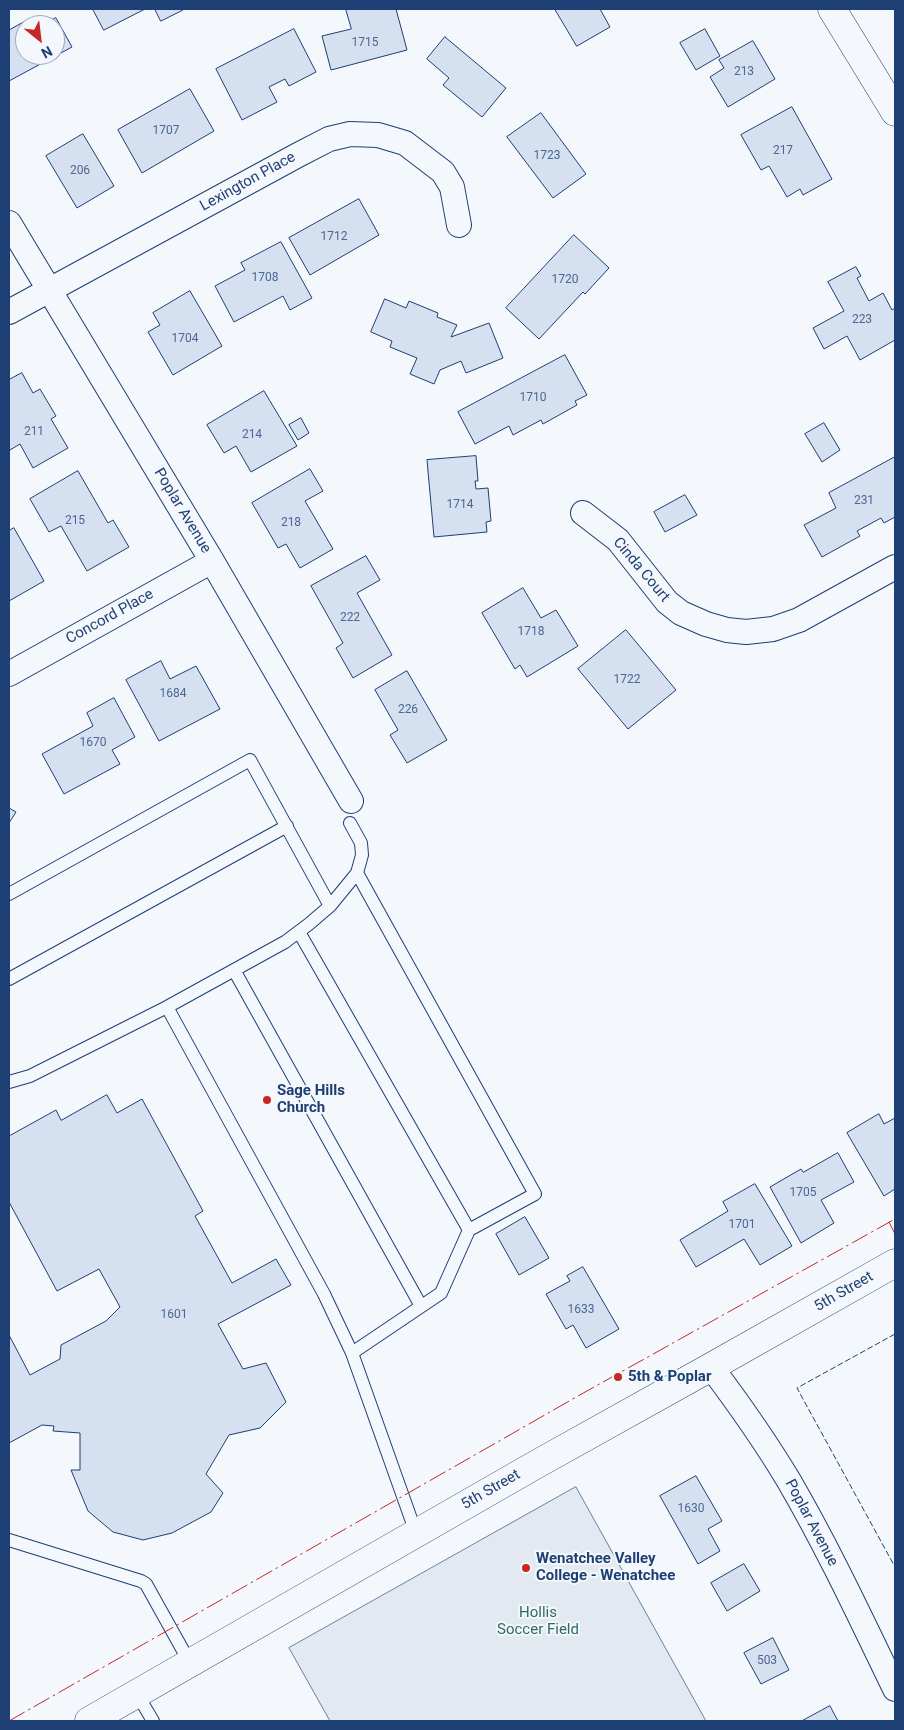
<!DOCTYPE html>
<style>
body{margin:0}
#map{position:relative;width:904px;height:1730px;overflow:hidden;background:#f4f7fb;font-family:Roboto,sans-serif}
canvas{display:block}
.frame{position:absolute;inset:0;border:10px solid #1d3f73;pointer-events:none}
.north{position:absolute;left:15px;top:15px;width:50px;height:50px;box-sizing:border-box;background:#f4f7fb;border:1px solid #9eadc5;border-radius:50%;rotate:151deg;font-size:14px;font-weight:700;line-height:20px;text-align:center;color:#1d3f73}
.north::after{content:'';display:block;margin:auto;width:18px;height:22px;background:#c62828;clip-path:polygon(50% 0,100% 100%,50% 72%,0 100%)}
</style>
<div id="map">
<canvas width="904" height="1730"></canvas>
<div class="frame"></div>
<div class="north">N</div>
</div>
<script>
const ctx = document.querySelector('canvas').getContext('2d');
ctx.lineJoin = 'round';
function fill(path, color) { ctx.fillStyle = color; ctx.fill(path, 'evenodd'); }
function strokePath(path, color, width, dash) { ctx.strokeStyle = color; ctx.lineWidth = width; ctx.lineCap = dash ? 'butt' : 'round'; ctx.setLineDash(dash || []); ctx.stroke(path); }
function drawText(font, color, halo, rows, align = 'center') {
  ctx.font = font + ' Roboto,sans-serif'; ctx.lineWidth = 4; ctx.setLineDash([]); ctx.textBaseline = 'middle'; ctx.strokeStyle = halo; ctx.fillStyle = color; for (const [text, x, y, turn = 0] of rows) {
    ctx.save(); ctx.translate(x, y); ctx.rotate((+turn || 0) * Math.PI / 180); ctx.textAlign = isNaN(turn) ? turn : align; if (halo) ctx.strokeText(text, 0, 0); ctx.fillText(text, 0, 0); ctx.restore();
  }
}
const green = new Path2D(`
 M576 1487 706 1721H330L289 1648Z`);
fill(green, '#e3e9f0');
strokePath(green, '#687fa3', 1);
const building = new Path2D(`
 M93 9H145L104 30Z
 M155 9H183V10L161 21Z
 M346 9H396L407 50 331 70 322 36 351 29Z
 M555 9H600L610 27 577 46Z
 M56 18 72 47 9 81V30L27 20 30 25H25V55H55V25H42Z
 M294 29 316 72 289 86 285 79 269 87 277 102 242 120 216 69Z
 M705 29 720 56 696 70 680 43Z
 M445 37 506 88 482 117 443 85 449 78 427 59Z
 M753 41 775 79 728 107 710 77 724 68 719 60Z
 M190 89 214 131 142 173 118 130Z
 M792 107 832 179 803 195 800 189 787 197 769 166 761 170 741 135Z
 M541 113 586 174 553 198 507 137Z
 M83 134 114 186 77 208 46 156Z
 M359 199 379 235 310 275 289 238Z
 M574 235 609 268 585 294 583 292 539 339 506 308Z
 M281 242 312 298 290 310 283 296 234 322 215 286 245 270 241 263Z
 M856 267 861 276 857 278 869 301 883 293 892 310 895 308V340L860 360 847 336 824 349 813 328 844 311 828 282Z
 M190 291 222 346 173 375 148 332 160 325 153 313Z
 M385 299 406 308 409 301 438 313 437 317 457 325 451 337 489 323 503 358 466 373 461 361 440 370 434 384 410 374 417 358 390 347 392 341 371 332Z
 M565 355 587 395 575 401 577 405 543 424 541 420 513 435 509 426 475 444 458 412Z
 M22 373 33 393 40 389 56 416 51 419 68 448 33 468 20 444 10 450 9 447V380Z
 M264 391 297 446 251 472 236 446 224 453 207 425Z
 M301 418 309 433 298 440 289 425Z
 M824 423 840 450 822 462 805 434Z
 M476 456 478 481H475L476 489 488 488 491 521 486 522 487 532 434 537 427 460Z
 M895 457V517L884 523 881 518 857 531 860 536 822 557 804 525 836 508 829 493Z
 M310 469 323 491 305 501 333 549 300 568 286 544 278 548 252 503Z
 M78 471 108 523 113 520 129 547 87 571 61 526 49 532 30 499Z
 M685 495 697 515 665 532 654 512Z
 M14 528 44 581 9 601V531Z
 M366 556 380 580 357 593 392 655 353 678 336 648 343 643 311 586Z
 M523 588 541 618 556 610 578 646 527 677 520 665 515 669 482 613Z
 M626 630 676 690 628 729 578 669Z
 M161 661 170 679 196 666 220 709 159 741 126 680Z
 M407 671 447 740 407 763 390 735 398 730 375 690Z
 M114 698 135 737 112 750 120 764 64 794 42 754 93 726 87 713Z
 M9 808 16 812 9 823Z
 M107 1095 117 1113 142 1099 203 1211 195 1216 232 1283 276 1259 291 1285 218 1324 243 1369 266 1363 286 1402 260 1428 229 1435 206 1474 223 1493 211 1512 172 1533 143 1540 113 1532 88 1511 71 1470H80V1433L53 1431 54 1426 42 1425 9 1443V1335L30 1375 60 1359 61 1345 106 1321 120 1307 99 1269 57 1291 9 1202V1136L56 1110 61 1120Z
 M879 1114 884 1124 895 1118V1189L884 1196 847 1133Z
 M838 1153 854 1182 821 1200 834 1223 801 1243 770 1187 801 1169 803 1172Z
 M755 1184 792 1246 760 1265 744 1239 696 1267 680 1240 728 1211 723 1202Z
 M525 1217 549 1258 519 1275 496 1234Z
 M583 1267 619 1329 586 1348 573 1325 566 1329 546 1294 570 1281 567 1276Z
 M696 1476 722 1521 708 1529 720 1551 698 1564 660 1496Z
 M744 1564 760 1591 727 1611 711 1583Z
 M773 1638 789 1670 761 1684 744 1653Z
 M830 1706 838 1721H802Z`);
fill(building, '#d5e0f0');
strokePath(building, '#1d3f73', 1);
const lane = new Path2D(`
 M350 823 361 843 362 855 357 873 330 906 309 924 285 942 167 1007 324 1294 352 1353 416 1533
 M357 873 535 1194 469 1230
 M9 894 250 760 330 906
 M299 932 469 1230 441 1293 352 1353
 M234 970 421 1306
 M9 979 287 826
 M9 1082 30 1076 167 1007
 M9 1540 141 1581 146 1584 190 1663
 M137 1694 153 1721`);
const street = new Path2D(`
 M9 223 212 561 351 801
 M9 312 298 155 329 139 350 134 378 135 405 143 443 172 452 187 459 225
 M583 513 618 540 667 602 681 613 706 624 727 630 746 632 773 629 799 620 895 567
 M9 674 212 561
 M711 1367C739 1404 765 1441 789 1481 828 1548 861 1619 895 1689`);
const secondary = new Path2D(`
 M832 9 895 112
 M89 1721 537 1464 711 1367 895 1263`);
strokePath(lane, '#1d3f73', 14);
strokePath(street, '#1d3f73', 26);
strokePath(secondary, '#1d3f73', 29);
strokePath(lane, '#f4f7fb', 12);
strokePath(street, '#f4f7fb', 24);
strokePath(secondary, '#f4f7fb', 28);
strokePath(new Path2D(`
 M895 1334 797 1388 895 1567`), '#1d3f73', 1, [6, 2.5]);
strokePath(new Path2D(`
 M889 1222 895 1234
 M9 1721 578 1396 895 1219`), '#c62828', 1, [18, 4, 2.5, 4]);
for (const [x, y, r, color] of [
 [267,1100,5,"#c62828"],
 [618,1377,5,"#c62828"],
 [526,1568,5,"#c62828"]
]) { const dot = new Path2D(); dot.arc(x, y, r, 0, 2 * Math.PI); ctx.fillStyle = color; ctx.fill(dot); strokePath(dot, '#f4f7fb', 2); }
drawText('12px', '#4b6792', null, [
 ["1715",365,43],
 ["213",744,72],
 ["1707",166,131],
 ["217",783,151],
 ["1723",547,156],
 ["206",80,171],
 ["1712",334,237],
 ["1708",265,278],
 ["1720",565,280],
 ["223",862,320],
 ["1704",185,339],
 ["1710",533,398],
 ["211",34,432],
 ["214",252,435],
 ["231",864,501],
 ["1714",460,505],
 ["215",75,521],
 ["218",291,523],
 ["222",350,618],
 ["1718",531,632],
 ["1722",627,680],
 ["1684",173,694],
 ["226",408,710],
 ["1670",93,743],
 ["1705",803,1193],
 ["1701",742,1225],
 ["1633",581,1310],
 ["1601",174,1315],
 ["1630",691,1509],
 ["503",767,1661]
]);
drawText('15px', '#1d3f73', '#f4f7fb', [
 ["Lexington Place",248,182,-29],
 ["Poplar Avenue",182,511,59],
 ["Cinda Court",641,570,50],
 ["Concord Place",110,617,-29],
 ["5th Street",844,1292,-30],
 ["5th Street",491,1490,-30],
 ["Poplar Avenue",811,1523,62]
]);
drawText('bold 15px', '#1d3f73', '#f4f7fb', [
 ["Sage Hills",277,1091],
 ["Church",277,1108],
 ["5th & Poplar",628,1377],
 ["Wenatchee Valley",536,1559],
 ["College - Wenatchee",536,1576]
], 'left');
drawText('15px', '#2c6c60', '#f4f7fb', [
 ["Hollis",538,1613],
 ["Soccer Field",538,1630]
]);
</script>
